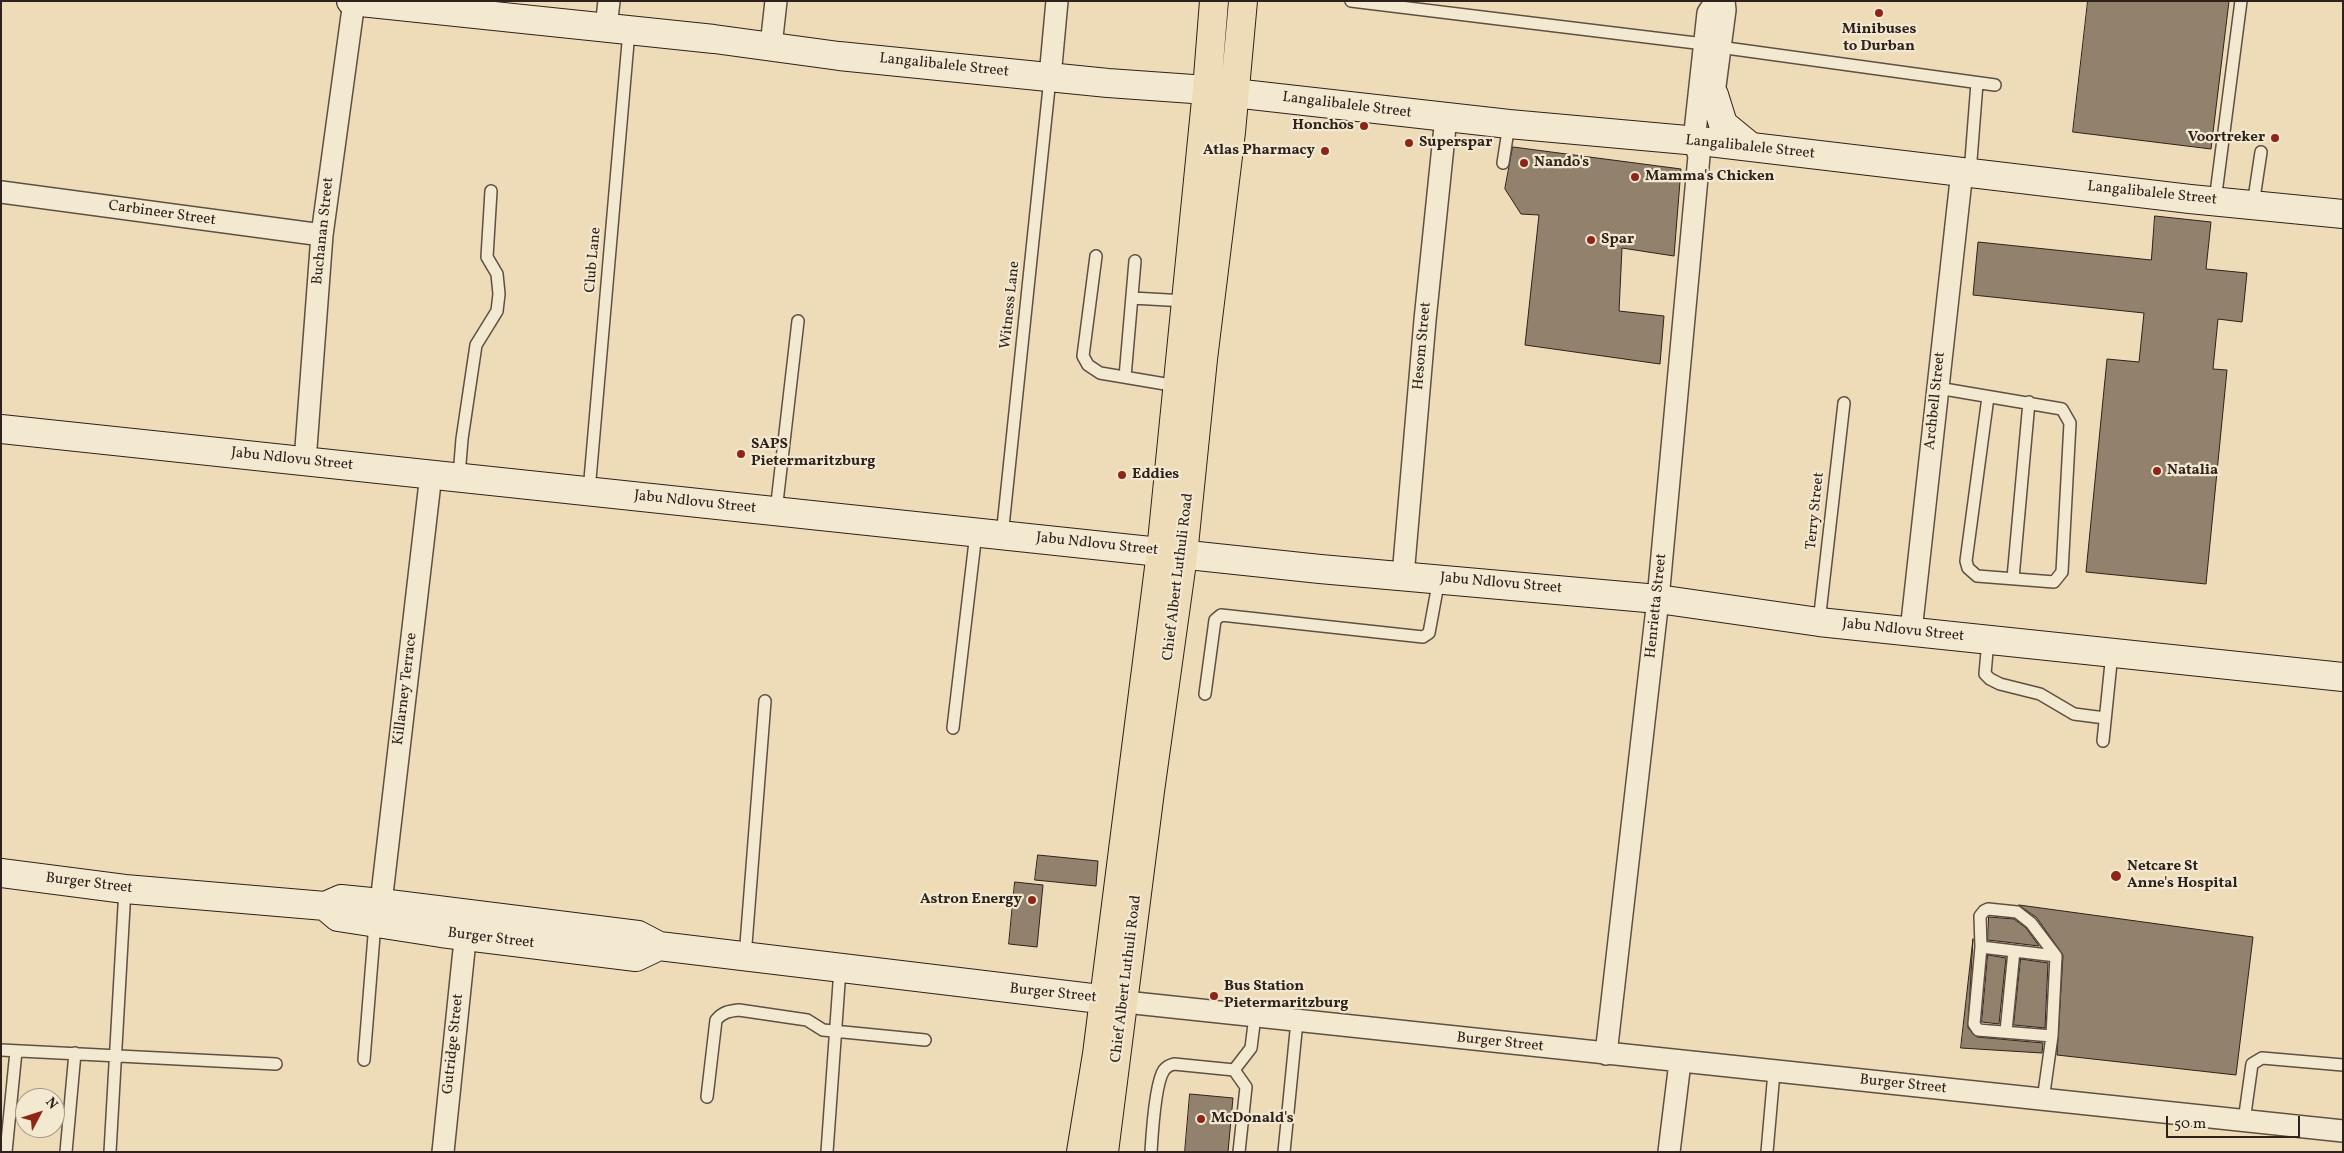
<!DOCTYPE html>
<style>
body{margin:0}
#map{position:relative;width:2344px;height:1153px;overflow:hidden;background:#eddcb7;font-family:Vollkorn,serif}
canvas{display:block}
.frame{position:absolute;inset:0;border:2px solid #2f211c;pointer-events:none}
.north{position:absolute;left:15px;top:1088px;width:50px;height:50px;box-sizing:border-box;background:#f3e8d0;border:1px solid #a59888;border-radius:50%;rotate:50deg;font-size:14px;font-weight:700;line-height:20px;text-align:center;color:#2f211c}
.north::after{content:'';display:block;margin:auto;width:18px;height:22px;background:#8f2418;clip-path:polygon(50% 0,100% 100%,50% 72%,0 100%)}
.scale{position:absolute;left:2166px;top:1116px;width:134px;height:22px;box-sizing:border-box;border:2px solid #2f211c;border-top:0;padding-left:6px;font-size:15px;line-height:18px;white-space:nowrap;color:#2f211c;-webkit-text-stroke:4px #f3e8d0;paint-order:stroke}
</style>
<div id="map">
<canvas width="2344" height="1153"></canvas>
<div class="frame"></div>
<div class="north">N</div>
<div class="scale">50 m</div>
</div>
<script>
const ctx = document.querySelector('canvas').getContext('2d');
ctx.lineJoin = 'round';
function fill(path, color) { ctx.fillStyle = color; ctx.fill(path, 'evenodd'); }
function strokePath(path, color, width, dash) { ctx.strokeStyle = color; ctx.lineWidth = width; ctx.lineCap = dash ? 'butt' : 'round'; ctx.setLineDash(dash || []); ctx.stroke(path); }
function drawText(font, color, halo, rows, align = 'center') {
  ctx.font = font + ' Vollkorn,serif'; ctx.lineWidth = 4.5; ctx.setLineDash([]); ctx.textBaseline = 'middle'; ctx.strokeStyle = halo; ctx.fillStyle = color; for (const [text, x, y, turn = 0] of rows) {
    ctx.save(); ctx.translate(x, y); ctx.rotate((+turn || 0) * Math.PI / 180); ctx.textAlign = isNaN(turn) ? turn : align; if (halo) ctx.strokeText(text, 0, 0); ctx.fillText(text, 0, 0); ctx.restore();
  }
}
const building = new Path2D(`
 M2088 1H2229L2211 149 2073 132Z
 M1513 147 1681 169 1674 256 1622 248 1619 311 1664 316 1660 364 1525 345 1539 215 1521 214 1505 189Z
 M2155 216 2211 222 2206 269 2247 273 2242 322 2218 319 2213 369 2227 370 2206 584 2086 572 2107 359 2139 362 2144 313 1973 295 1978 242 2151 260Z
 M1038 855 1098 861 1096 886 1035 880Z
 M1015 882 1043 885 1037 947 1009 944Z
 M2019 905 2253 937 2236 1075 2057 1055 2063 955 2037 918Z
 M1989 917 2014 919 2026 928 2039 946 1988 940Z
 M1973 939 1968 1028 1977 1037 2043 1043 2042 1053 1961 1048Z
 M1988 955 2006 958 1999 1024 1982 1022Z
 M2021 959 2048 963 2045 1028 2014 1025Z
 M1190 1094 1233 1098 1228 1152H1185Z`);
fill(building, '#92826d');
strokePath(building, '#2f211c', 1);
const lane = new Path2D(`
 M1351 1 1704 44
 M1719 47 1995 85
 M1503 163 1509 124
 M1970 173 1977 83
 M2215 201 2241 1
 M2253 205 2261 152
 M1096 256 1083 356 1088 365 1100 373 1177 386
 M1132 298 1186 301
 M1125 377 1135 261
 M1938 388 2062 409 2070 423 2062 572 2054 582 1977 576 1968 568 1966 561 1988 397
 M459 476 462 439 476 345 497 311 499 294 497 274 487 257 491 191
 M589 491 629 31
 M776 511 798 321
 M1002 536 1050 78
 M2013 578 2029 402
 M1819 622 1844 403
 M1988 640 1985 674 1990 679 2000 684 2040 694 2074 714 2105 718
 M1205 694 1215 620 1221 615 1423 637 1429 633 1439 579
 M953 728 976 533
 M2103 741 2112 653
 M1981 947 1980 916 1984 911 1988 909 2017 912 2031 923 2056 956
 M745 957 765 701
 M2006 1031 2014 951
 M1 1050 276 1064
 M364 1060 375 923
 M1234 1070 1251 1048 1255 1016
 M707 1097 716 1020C723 1012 729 1011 739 1010L807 1020 823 1030 925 1040
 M2043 1100 2052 1036 2056 956 1981 947 1974 1024 1978 1030 2052 1036
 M2244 1121 2252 1064 2262 1058 2343 1065
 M6 1152 16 1051
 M66 1152 75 1053
 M110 1152 125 889
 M827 1152 840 969
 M1151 1152C1152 1135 1155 1083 1164 1070 1167 1066 1170 1065 1174 1064L1234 1070 1246 1087 1239 1152
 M1284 1152 1297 1021
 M1767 1152 1774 1072`);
const street = new Path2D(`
 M606 28 609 1
 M771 46 776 1
 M1050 77 1057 1
 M1712 109 1725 10 1724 1
 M1 192 322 235
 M305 461 322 235 354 1
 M1403 576 1425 320 1446 117
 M1911 631 1962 171
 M381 903 431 474
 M1125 1002 2343 1131
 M1606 1054 1658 599 1699 156 1694 141 1708 13 1716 1
 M443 1152 467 921
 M1669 1152 1680 1062`);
const secondary = new Path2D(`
 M351 1 714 39 839 56 1108 83 1207 90 1509 124 1709 142 2190 199 2343 214
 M1714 95 1723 124 1751 147
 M1 429 1320 569 1658 599 1819 622 2343 677
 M1 873 125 889 325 906 341 899 381 903 638 935 659 946 1125 1002
 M325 906 338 917 441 933 636 957 659 946`);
const primary = new Path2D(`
 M1081 1152 1097 1054 1161 552 1207 90 1214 1
 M1104 1152 1150 791 1183 555 1203 359 1231 132 1243 1`);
strokePath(lane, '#5e5043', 14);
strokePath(street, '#5e5043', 24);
strokePath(secondary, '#2f211c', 30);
strokePath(primary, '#2f211c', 30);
strokePath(lane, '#f3e8d0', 11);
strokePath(street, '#f3e8d0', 21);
strokePath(secondary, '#f3e8d0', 28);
strokePath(primary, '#eddcb7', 28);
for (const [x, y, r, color] of [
 [1879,13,5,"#8f2418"],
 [1364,126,5,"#8f2418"],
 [2275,138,5,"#8f2418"],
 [1409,143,5,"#8f2418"],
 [1325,151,5,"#8f2418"],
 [1524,163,5,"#8f2418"],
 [1635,177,5,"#8f2418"],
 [1591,240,5,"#8f2418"],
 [741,454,5,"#8f2418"],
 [2157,471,5,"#8f2418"],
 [1122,475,5,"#8f2418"],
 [2116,876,6,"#8f2418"],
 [1032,900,5,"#8f2418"],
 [1214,996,5,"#8f2418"],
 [1201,1119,5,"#8f2418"]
]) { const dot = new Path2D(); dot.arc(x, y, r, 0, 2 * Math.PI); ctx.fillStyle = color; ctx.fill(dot); strokePath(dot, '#f3e8d0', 2); }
drawText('bold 15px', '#2f211c', '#f3e8d0', [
 ["Minibuses",1879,30,"center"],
 ["to Durban",1879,47,"center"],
 ["Honchos",1354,126,"right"],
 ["Voortreker",2265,138,"right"],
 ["Superspar",1419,143],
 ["Atlas Pharmacy",1315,151,"right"],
 ["Nando's",1534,163],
 ["Mamma's Chicken",1645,177],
 ["Spar",1601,240],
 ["SAPS",751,445],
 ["Pietermaritzburg",751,462],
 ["Natalia",2167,471],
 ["Eddies",1132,475],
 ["Netcare St",2127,867],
 ["Anne's Hospital",2127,884],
 ["Astron Energy",1022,900,"right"],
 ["Bus Station",1224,987],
 ["Pietermaritzburg",1224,1004],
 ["McDonald's",1211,1119]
], 'left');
drawText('15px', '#2f211c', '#f3e8d0', [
 ["Langalibalele Street",944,66,6],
 ["Langalibalele Street",1347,106,7],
 ["Langalibalele Street",1750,148,6],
 ["Langalibalele Street",2152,194,6],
 ["Carbineer Street",162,214,8],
 ["Buchanan Street",324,231,-84],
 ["Club Lane",594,260,-85],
 ["Witness Lane",1011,305,-84],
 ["Hesom Street",1423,346,-85],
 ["Archbell Street",1936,401,-84],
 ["Jabu Ndlovu Street",292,460,6],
 ["Jabu Ndlovu Street",695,503,6],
 ["Terry Street",1816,511,-84],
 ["Jabu Ndlovu Street",1097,545,6],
 ["Chief Albert Luthuli Road",1179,577,-83],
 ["Jabu Ndlovu Street",1501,584,5],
 ["Henrietta Street",1657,606,-84],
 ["Jabu Ndlovu Street",1903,631,6],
 ["Killarney Terrace",406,689,-83],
 ["Burger Street",89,884,7],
 ["Burger Street",491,939,7],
 ["Chief Albert Luthuli Road",1127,979,-83],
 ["Burger Street",1053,994,6],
 ["Burger Street",1500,1043,6],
 ["Gutridge Street",454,1044,-84],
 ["Burger Street",1903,1085,6]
]);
</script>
